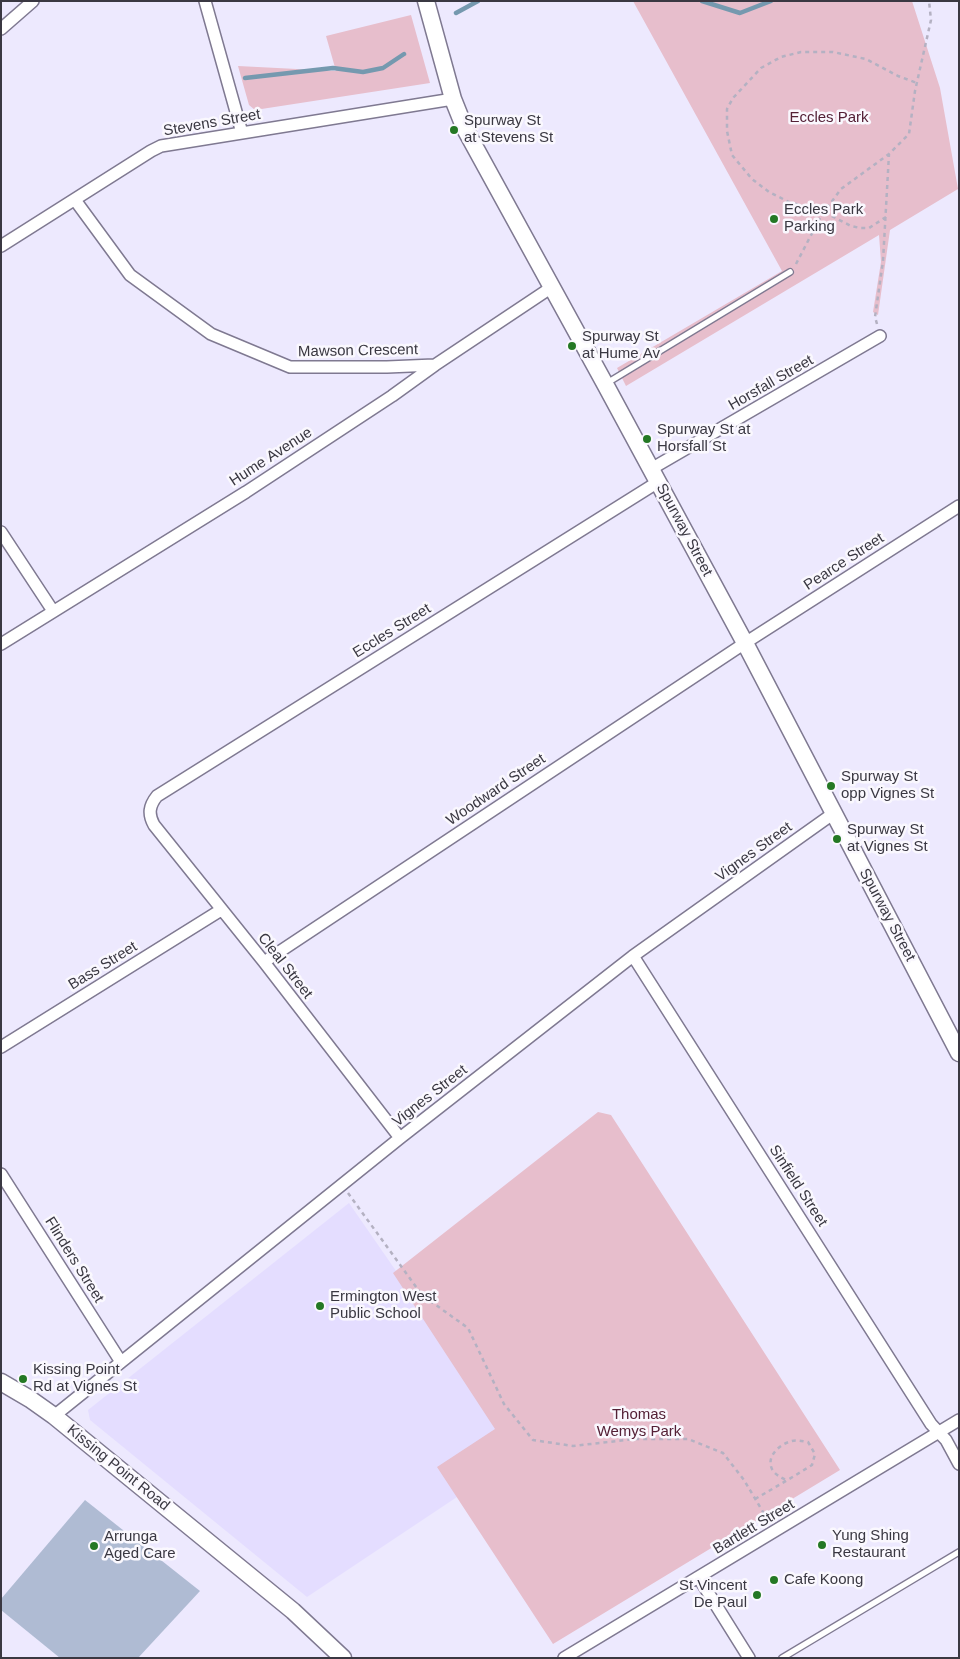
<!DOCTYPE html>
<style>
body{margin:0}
#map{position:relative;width:960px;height:1659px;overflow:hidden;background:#ede9fe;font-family:Helvetica,sans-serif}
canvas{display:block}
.frame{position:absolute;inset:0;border:2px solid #3a3842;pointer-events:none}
</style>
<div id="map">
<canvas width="960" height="1659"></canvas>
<div class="frame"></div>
</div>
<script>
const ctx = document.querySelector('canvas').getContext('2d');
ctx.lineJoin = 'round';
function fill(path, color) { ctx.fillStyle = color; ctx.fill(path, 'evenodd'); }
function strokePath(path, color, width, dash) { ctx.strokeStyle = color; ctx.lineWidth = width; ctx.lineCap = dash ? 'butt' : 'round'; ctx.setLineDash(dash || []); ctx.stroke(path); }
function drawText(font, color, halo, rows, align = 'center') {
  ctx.font = font + ' Helvetica,sans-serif'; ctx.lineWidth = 5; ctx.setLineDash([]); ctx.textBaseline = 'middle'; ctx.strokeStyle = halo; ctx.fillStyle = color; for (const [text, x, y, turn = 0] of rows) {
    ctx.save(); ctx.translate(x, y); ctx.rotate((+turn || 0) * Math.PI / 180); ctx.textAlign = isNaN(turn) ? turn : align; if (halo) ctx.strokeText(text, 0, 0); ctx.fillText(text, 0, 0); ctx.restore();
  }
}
fill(new Path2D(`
 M349 1203 504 1427 457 1497 307 1597 90 1420 88 1410Z`), '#e4ddff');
fill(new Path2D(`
 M633 1H912L940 88 958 189 890 230 878 315 873 312 881 262 879 235 626 386 617 368 782 271Z
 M411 15 430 83 255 110 249 105 238 66 336 71 326 36Z
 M598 1112 611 1115 840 1470 553 1644 437 1467 495 1429 393 1273Z`), '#e7becc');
strokePath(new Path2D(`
 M702 1 740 13 771 1
 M456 13 478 1
 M245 78 333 68 363 72 383 68 404 54`), '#7599af', 4.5);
fill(new Path2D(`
 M85 1500 200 1591 138 1658H60L1 1610V1599Z`), '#afbbd3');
const lane = new Path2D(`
 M607 383 790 272
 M782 1658 959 1552`);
const street = new Path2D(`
 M205 1 242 133
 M1 29 33 1
 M75 200 130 275 211 334 290 367H387L434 365
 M1 246 151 151 161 146 453 99
 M651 469 880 336
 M1 532 53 611
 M1 644 246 492 392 396 435 365 552 287
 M633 956 931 1424 946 1440 959 1464
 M264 962 745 643 959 506
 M1 1047 221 910
 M400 1138 264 962 154 825C148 814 149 806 157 796L658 482
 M1 1174 121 1362
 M54 1416 400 1138 633 956 834 813
 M699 1578 749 1658
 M564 1658 959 1420`);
const secondary = new Path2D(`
 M426 1 453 99 465 129 605 384 745 643 959 1053
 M1 1382 30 1399 54 1416 293 1611 343 1658`);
strokePath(lane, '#7f7991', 8);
strokePath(street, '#7f7991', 14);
strokePath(secondary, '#7f7991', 19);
strokePath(new Path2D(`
 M886 217 869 228H860L851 226 824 212 789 202 769 192 752 179 732 155 727 131V109L733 98 761 68 781 57 801 52H833L866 59 898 76 917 83
 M796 264 821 216 841 189 889 154 909 134 915 91 931 20 929 1
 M877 324 875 317 883 261 889 154
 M348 1193 422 1295 468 1328 504 1404 533 1440 573 1446 635 1439H688L723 1453 744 1480 766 1517
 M755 1499C774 1488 793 1477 812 1465L815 1454 808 1442C801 1441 795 1439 789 1442 779 1445 766 1457 772 1469 775 1475 781 1477 787 1481`), '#b4b1c2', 2.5, [4, 4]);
strokePath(lane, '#fff', 5.5);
strokePath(street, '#fff', 11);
strokePath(secondary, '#fff', 16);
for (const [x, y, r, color] of [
 [454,130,5,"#247824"],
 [774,219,5,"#247824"],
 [572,346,5,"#247824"],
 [647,439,5,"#247824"],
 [831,786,5,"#247824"],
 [837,839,5,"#247824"],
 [320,1306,5,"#247824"],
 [23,1379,5,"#247824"],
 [822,1545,5,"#247824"],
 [94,1546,5,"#247824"],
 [774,1580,5,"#247824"],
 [757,1595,5,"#247824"]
]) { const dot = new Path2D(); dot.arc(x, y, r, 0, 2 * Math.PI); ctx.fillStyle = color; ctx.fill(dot); strokePath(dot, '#faf8fe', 2); }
drawText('15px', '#542036', '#faf8fe', [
 ["Eccles Park",829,118],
 ["Thomas",639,1415],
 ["Wemys Park",639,1432]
]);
drawText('15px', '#3a3842', '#faf8fe', [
 ["Spurway St",464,121],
 ["at Stevens St",464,138],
 ["Eccles Park",784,210],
 ["Parking",784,227],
 ["Spurway St",582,337],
 ["at Hume Av",582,354],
 ["Spurway St at",657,430],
 ["Horsfall St",657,447],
 ["Spurway St",841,777],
 ["opp Vignes St",841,794],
 ["Spurway St",847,830],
 ["at Vignes St",847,847],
 ["Ermington West",330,1297],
 ["Public School",330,1314],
 ["Kissing Point",33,1370],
 ["Rd at Vignes St",33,1387],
 ["Yung Shing",832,1536],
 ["Restaurant",832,1553],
 ["Arrunga",104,1537],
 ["Aged Care",104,1554],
 ["Cafe Koong",784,1580],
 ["St Vincent",747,1586,"right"],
 ["De Paul",747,1603,"right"]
], 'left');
drawText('15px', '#3a3842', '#faf8fe', [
 ["Stevens Street",212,123,-10],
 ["Mawson Crescent",358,351,-1],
 ["Horsfall Street",771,383,-30],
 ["Hume Avenue",271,457,-33],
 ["Spurway Street",684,530,62],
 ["Pearce Street",844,562,-33],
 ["Eccles Street",392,631,-32],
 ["Woodward Street",496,790,-34],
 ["Vignes Street",754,852,-36],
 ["Spurway Street",887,915,62],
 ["Bass Street",103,966,-32],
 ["Cleal Street",285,966,52],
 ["Vignes Street",430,1096,-38],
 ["Sinfield Street",798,1186,57],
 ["Flinders Street",74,1260,58],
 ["Kissing Point Road",118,1468,39],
 ["Bartlett Street",754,1527,-31]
]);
</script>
